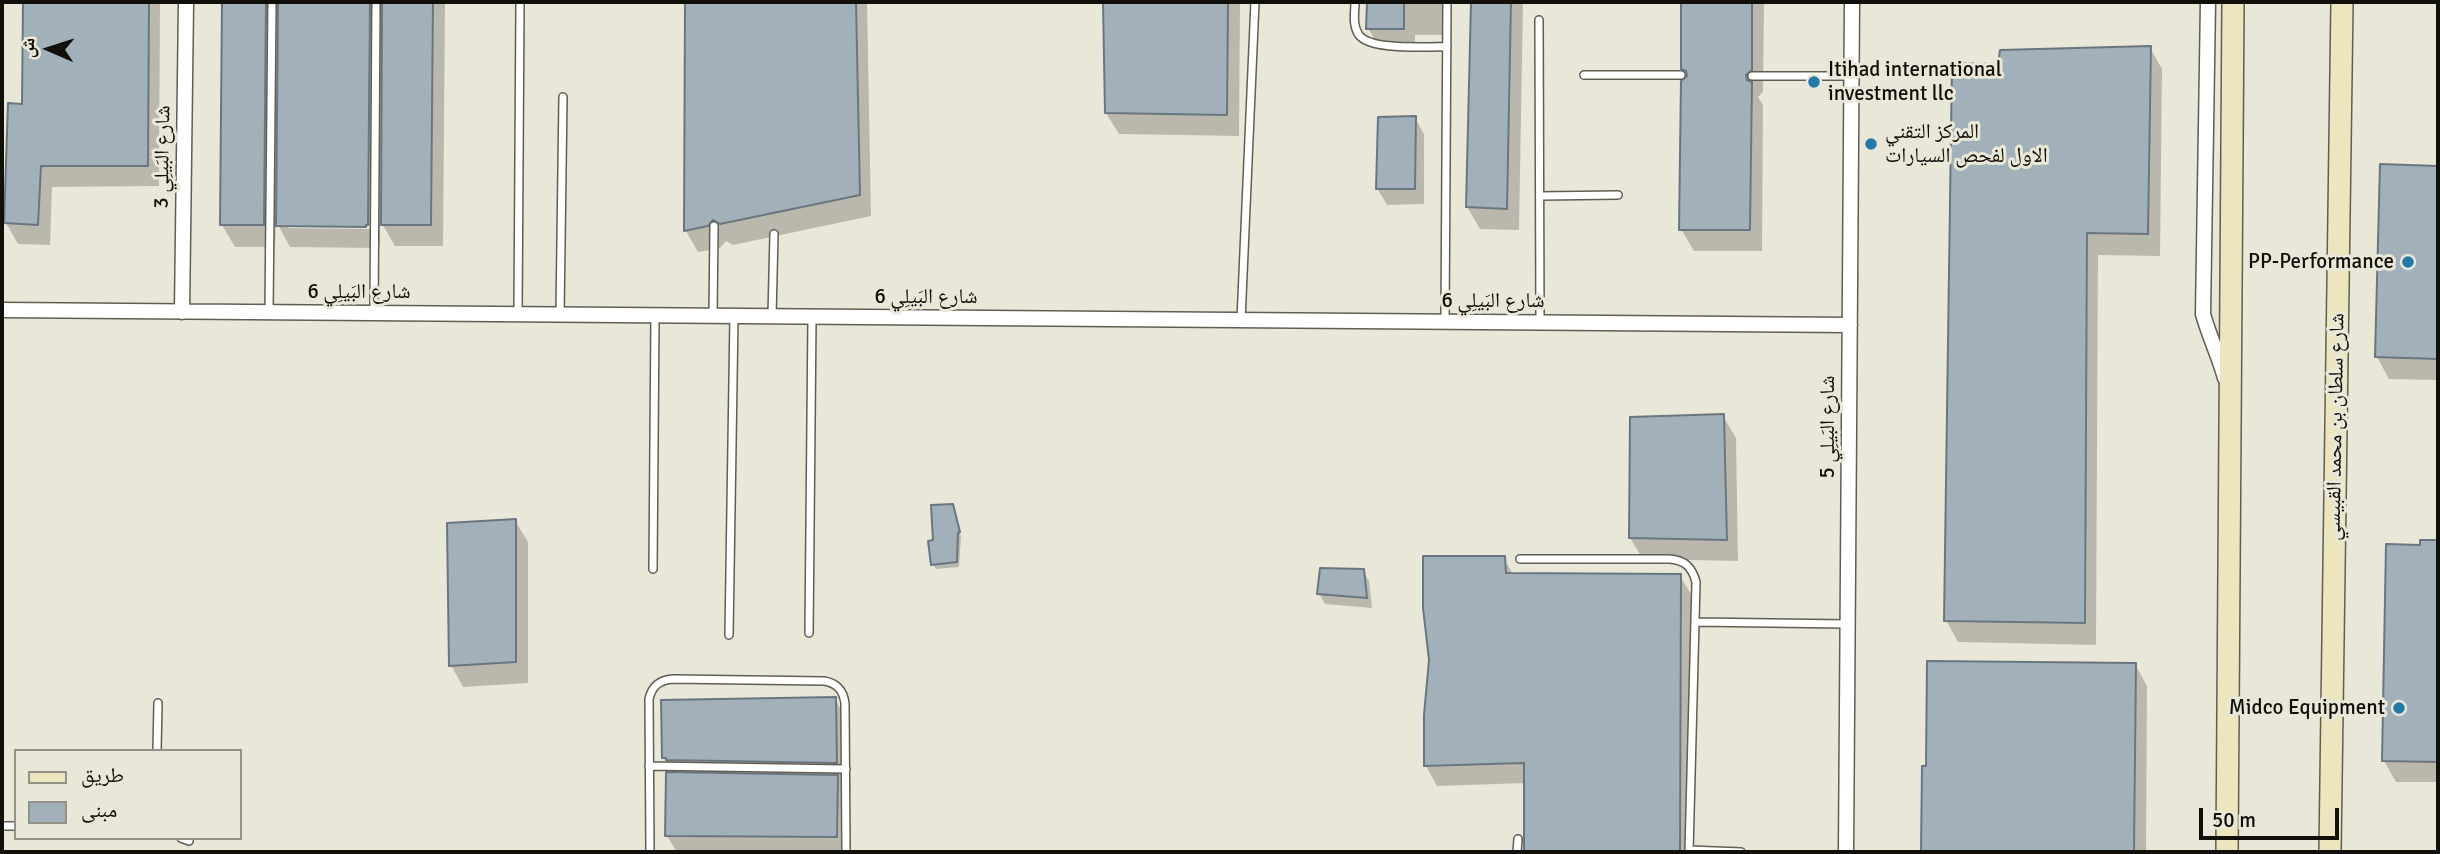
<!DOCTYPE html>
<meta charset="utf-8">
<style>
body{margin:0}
#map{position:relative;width:2440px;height:854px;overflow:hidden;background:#e9e7d8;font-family:Signika,"Noto Naskh Arabic",sans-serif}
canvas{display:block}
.frame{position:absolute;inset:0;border:4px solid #100f0a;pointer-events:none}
.legend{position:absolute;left:14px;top:749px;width:228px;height:91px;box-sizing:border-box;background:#e9e7d8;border:2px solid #929186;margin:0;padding:9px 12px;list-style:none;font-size:21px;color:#100f0a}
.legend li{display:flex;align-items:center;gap:14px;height:35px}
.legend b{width:35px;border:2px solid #929186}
.north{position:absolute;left:14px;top:14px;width:70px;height:70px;-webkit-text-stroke:5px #e9e7d8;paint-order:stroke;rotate:273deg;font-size:19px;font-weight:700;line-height:28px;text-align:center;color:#100f0a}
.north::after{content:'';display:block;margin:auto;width:24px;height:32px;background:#100f0a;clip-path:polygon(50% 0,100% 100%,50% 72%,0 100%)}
.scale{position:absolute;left:2199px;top:808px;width:140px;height:32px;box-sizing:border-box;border:4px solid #100f0a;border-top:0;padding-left:9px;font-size:21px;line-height:24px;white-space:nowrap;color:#100f0a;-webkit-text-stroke:5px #e9e7d8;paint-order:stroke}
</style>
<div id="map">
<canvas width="2440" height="854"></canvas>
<div class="frame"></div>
<ul class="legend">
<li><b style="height:9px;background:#ece5bd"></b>طريق</li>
<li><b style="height:19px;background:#a2b0b9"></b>مبنى</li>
</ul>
<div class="north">ش</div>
<div class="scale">50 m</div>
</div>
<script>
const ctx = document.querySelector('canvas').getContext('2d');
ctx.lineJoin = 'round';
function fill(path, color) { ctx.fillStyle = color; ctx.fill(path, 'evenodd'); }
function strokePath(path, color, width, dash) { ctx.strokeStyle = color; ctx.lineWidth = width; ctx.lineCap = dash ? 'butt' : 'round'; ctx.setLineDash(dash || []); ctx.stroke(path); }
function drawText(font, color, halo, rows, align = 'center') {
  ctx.font = font + ' Signika,"Noto Naskh Arabic",sans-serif'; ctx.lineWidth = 6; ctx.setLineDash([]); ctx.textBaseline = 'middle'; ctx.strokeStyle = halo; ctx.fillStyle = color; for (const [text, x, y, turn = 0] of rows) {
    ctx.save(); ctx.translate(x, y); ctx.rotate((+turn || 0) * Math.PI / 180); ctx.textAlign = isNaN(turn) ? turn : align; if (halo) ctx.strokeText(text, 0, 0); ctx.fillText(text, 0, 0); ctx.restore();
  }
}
fill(new Path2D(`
 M24 2H160L159 186 52 187 50 245 18 244 6 223 24 105Z
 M223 2H445L443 246H395L380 220V246H377V248L290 247 276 221 275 247H235L222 225ZM288 224 374 226V229L288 228Z
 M687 2H867L871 216 733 245 726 241 720 248 698 252 686 231Z
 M1104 2H1240L1239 136 1119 134 1106 113Z
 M1368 2H1443L1442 35H1415V50H1381L1368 28Z
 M1473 2H1523L1519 230 1480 229 1467 207Z
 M1683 2H1764L1763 92 1758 97 1763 105 1762 251H1694L1681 229 1688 77 1683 68Z
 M2150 48 2162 69 2160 256 2098 255 2096 645 1958 642 1946 620 1999 65Z
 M1415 118 1424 134V204L1387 205 1377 188Z
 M2381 166 2438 167V380L2389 379 2377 357Z
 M1723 416 1736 438 1738 561 1643 559 1630 538Z
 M952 505 961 537 959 567 936 569 933 564 935 542Z
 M515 521 528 542V683L463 687 451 665Z
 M2422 541H2438V782H2396L2384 761Z
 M1504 558 1513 575 1680 576 1692 596 1690 852H1526V783L1437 786 1426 766V715L1430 660Z
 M1363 571 1369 581 1372 608 1325 604 1319 593Z
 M2135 664 2147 686 2146 852H1923L1924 768Z
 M835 699 847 720 848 784H841L849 798V852H677L667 836 674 774 664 757Z`), '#0003');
const building = new Path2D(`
 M23 2H149L148 166H41L38 225 4 223 8 103 22 104Z
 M222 2H266L264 225H220Z
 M278 2H370L368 225H366V227L276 226Z
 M382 2H433L431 225H381Z
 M685 2H856L860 195 720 224 713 220 708 226 684 231Z
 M1103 2H1228L1227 115 1105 113Z
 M1367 2H1404V29H1366Z
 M1471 2H1511L1507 209 1466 207Z
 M1681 2H1752V70L1746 75 1747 80 1752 82 1750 230H1679L1681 81 1687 76 1686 71 1681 69Z
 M2151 46 2148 234 2087 233 2085 623 1944 621 1952 63 1998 64 2000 50Z
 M1416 116 1415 189H1376L1378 117Z
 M2380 164 2438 166V359L2375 357Z
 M1724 414 1727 540 1629 538 1630 417Z
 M953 504 960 532 958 533 957 562 931 565 928 541 933 540 931 505Z
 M516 519V662L449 666 447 523Z
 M2420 540H2438V762L2382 761 2386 544 2420 545Z
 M1423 556H1505L1506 573 1681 574 1680 852H1524V763L1424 766V715L1429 660 1423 608Z
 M1320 568 1364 569 1367 598 1317 594Z
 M1927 661 2136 663 2134 852H1921L1922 766H1926Z
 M836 697 837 763 666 760V758H662L661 700Z
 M666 772 838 775 837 837 665 836Z`);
fill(building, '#a2b0b9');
strokePath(building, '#6a767f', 2);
const service = new Path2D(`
 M1355 2C1355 13 1352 25 1359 35 1371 51 1427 46 1447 47
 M1539 20 1540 322
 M1584 75H1681
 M1752 76H1852
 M1540 196 1618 195
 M269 312 272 2
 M374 313 376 2
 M518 314 520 2
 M560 314 563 97
 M713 316 714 226
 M772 316 774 234
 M1241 320 1255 2
 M1445 321 1447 2
 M1520 559H1669C1685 560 1692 567 1696 582L1689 852
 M653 569 655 316
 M1695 622 1847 624
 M809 633 812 317
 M729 635 734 316
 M157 751 158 703
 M649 766 846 769
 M2 826H16
 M181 838 189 841
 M1689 850 1741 852
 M650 852 649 699C652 686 659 680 673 679L824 681C837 683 843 690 845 703L846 852
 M1517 852 1518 839`);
const minor = new Path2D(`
 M2208 2 2203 314C2209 336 2219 356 2225 378
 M2 310 1850 325
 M182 312 186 2
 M1846 852 1852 2`);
const secondary = new Path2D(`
 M2227 852 2233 2
 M2330 852 2342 2`);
strokePath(service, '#615e51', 10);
strokePath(minor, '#615e51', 17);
strokePath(secondary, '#615e51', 24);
strokePath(service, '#fff', 7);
strokePath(minor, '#fff', 14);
strokePath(secondary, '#ece5bd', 21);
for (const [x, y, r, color] of [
 [1814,82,7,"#2379a8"],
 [1871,144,7,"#2379a8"],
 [2408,262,7,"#2379a8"],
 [2399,708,7,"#2379a8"]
]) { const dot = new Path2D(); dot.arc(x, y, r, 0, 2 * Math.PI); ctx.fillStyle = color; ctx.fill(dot); strokePath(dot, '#e9e7d8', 2.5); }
drawText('21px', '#100f0a', '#e9e7d8', [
 ["Itihad international",1828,70],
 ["investment llc",1828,94],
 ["المركز التقني",1885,132],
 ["الاول لفحص السيارات",1885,156],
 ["PP-Performance",2394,262,"right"],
 ["Midco Equipment",2385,708,"right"]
], 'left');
drawText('21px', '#100f0a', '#e9e7d8', [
 ["شارع البَيلِي 3",163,157,-89],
 ["شارع البَيلِي 6",359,292],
 ["شارع البَيلِي 6",926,297],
 ["شارع البَيلِي 6",1493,301],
 ["شارع البَيلِي 5",1828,427,-90],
 ["شارع سلطان بن محمد القبيسي",2336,427,-89]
]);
</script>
